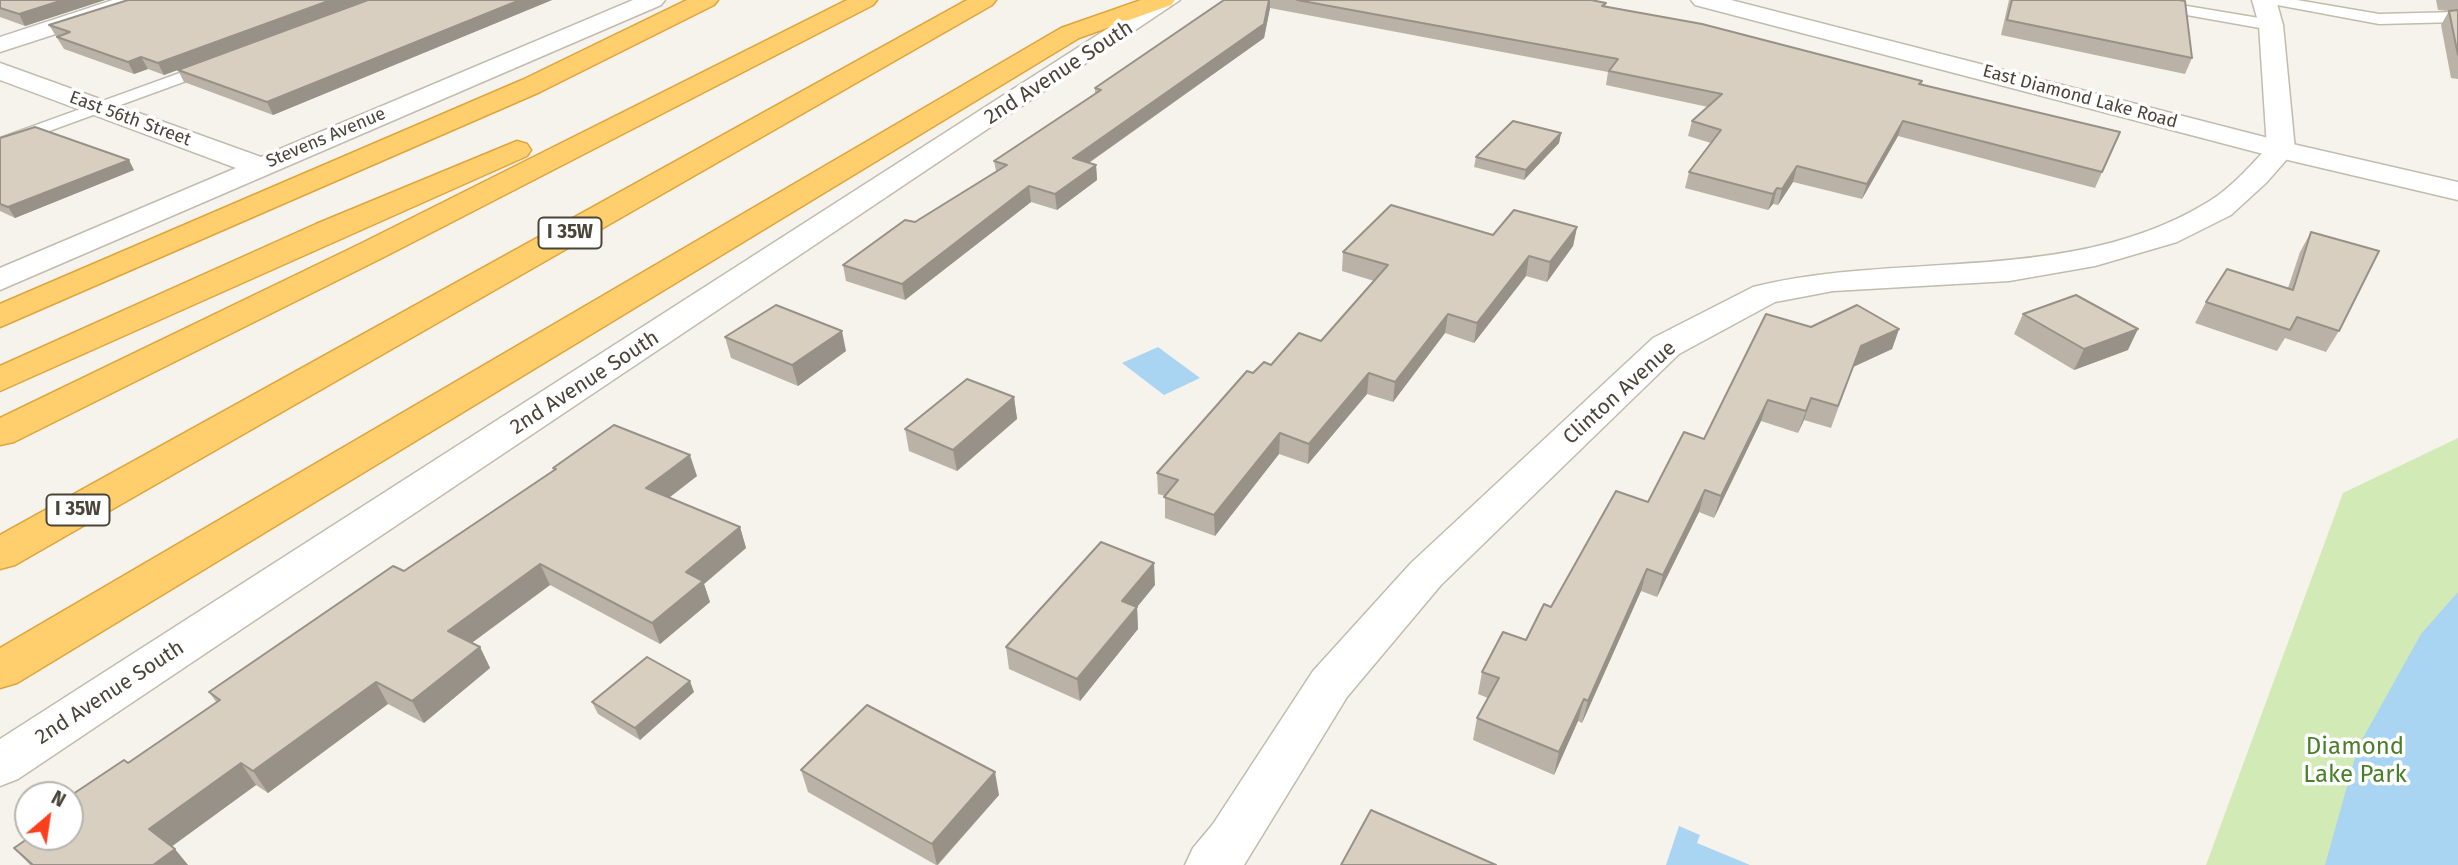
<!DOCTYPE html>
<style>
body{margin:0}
#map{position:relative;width:2458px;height:865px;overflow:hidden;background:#f6f3ec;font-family:"Fira Sans",sans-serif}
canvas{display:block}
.north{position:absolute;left:14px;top:781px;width:70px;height:70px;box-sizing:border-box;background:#fff;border:2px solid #b7b4b0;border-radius:50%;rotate:29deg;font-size:19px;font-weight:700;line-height:28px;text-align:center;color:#4b4439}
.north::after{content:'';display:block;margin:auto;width:24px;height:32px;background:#fc3f1d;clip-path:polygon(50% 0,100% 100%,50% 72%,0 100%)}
</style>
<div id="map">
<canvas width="2458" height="865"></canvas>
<div class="north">N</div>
</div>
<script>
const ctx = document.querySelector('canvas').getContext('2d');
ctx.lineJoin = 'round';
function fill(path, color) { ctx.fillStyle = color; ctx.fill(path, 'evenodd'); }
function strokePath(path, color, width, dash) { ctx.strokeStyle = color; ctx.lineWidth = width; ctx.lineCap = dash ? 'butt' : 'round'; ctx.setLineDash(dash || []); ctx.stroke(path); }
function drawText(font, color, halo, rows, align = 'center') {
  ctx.font = font + ' "Fira Sans",sans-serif'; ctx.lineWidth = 7; ctx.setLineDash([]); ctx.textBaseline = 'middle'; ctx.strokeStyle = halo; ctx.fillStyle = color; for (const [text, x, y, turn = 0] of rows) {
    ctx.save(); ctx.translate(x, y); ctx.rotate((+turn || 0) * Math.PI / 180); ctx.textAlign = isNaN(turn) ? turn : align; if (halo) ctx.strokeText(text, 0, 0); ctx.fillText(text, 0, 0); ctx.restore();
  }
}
fill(new Path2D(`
 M2458 438V865H2206L2343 493Z`), '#d2eab5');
fill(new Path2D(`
 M1158 347 1200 378 1164 395 1122 363Z
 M2458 592V865H2325L2358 747 2421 634Z
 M1679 826 1700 835 1697 843 1750 865H1666Z`), '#a9d4f2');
const service = new Path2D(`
 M2118 0H2151L2271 20 2279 25 2271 30 2125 4Z
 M2265 0H2297L2379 14 2458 12V22L2379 24 2272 4Z
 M213 61 221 66 219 69 0 149V138Z`);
const minor = new Path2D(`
 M113 0H149L145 5 0 52V37Z
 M633 0H665L661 5 0 290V268L236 168 0 80V63L261 157Z
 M1152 0H1180L18 779 0 786V739Z
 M2252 0H2276L2283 25 2295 150 2266 183 2231 215 2177 242 2095 266 2009 281 1833 291 1775 302 1679 354 1441 585 1347 697 1244 865H1185L1193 848 1213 824 1313 671 1411 563 1653 338 1753 287C1902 250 2071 286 2208 202 2230 189 2249 167 2267 148L2259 25Z`);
const tertiary = new Path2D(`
 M1691 0H1731L2284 142 2458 182V200L2271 156 1695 5Z`);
const motorway = new Path2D(`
 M687 0H718L714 5 540 92 0 327V304L522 80Z
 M847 0H877L873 5 384 257 14 442 0 445V418L362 243Z
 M967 0H996L992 5 15 565 0 569V535Z
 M1141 0H1175L1171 5 1079 38 17 683 0 688V648L1061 28Z
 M517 141 527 144 531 150 527 156 0 391V366L316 224Z`);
strokePath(service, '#c2bbae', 3);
strokePath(minor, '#c2bbae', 3);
strokePath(tertiary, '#c2bbae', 3);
strokePath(motorway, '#e0a43c', 3);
fill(service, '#fff');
fill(minor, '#fff');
fill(tertiary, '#fff');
fill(motorway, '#ffcf6e');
fill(new Path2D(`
 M0 0H105L25 26 0 17Z
 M367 0 164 75 148 69 134 74 64 49 49 25Z
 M368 0H552L273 115 184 82 178 70Z
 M1224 0H1591L1606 3 1605 7 1922 81 1921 85 2120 132 2095 188 1898 136 1862 199 1793 182 1778 205 1773 204 1768 210 1685 188 1689 172 1711 143 1688 136 1692 121 1708 107 1606 85 1608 72 1270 8 1264 38 1089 163 1096 165 1097 180 1057 210 1031 202 905 300 846 281 843 265 915 222 996 171 994 161 1095 94V88Z
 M2009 0H2179L2192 58 2185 74 2001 35Z
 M2436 0H2458V79L2451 78 2441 25 2449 11 2438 10Z
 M1561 133 1559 143 1524 180 1474 167 1476 157Z
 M0 138 134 170 15 218 0 211Z
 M1577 227 1573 246 1547 282 1526 276 1474 343 1445 333 1393 402 1367 394 1308 464 1279 454 1215 536 1165 518V496L1158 494 1157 473 1253 373 1321 341 1374 281 1342 271 1343 252 1493 235Z
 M2311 232 2339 331 2326 352 2285 338 2277 351 2195 323 2206 302 2288 288 2300 252Z
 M2023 314 2128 350 2074 370 2014 334Z
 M1811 327 1899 329 1892 349 1853 367 1831 428 1804 420 1798 433 1761 421 1714 518 1699 512 1657 597 1641 591 1582 723 1578 721 1554 775 1473 740 1477 718 1488 698 1478 694 1482 672 1526 640 1551 607 1648 502 1704 439Z
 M725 337 846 351 798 386 731 358Z
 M1014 397 1017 419 957 471 909 451 905 429Z
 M553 468 697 476 669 498 740 527 746 548 704 584 710 602 660 644 550 585 472 643 480 647 490 668 424 723 388 704 268 793 256 785 171 846 188 865H30L14 848 70 837 217 703 209 692 404 571 554 470Z
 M1155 585 1137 607 1138 629 1080 701 1009 669 1006 647Z
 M694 692 640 740 598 714 592 702Z
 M801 770 999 795 938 865H936L808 792Z`), '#bab2a6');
fill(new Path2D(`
 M63 0H105L25 26 19 14Z
 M331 0H367L164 75 158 63Z
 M520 0H552L273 115 267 102Z
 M1269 0H1270V8L1264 38 1074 173 1073 158Z
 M141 57 148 69 134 74 128 62Z
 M1903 121 1898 136 1862 199 1867 184Z
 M1561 133 1559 143 1524 180 1526 170Z
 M129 160 134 170 15 218 8 207Z
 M1096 165 1097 180 1057 210 1055 194Z
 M1797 166 1793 182 1778 205 1782 189Z
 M1029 186 1031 202 905 300 902 284Z
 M1777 188 1773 204 1768 210 1773 194Z
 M1577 227 1573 246 1547 282 1550 262Z
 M1529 256 1526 276 1474 343 1477 323Z
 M1448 314 1445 333 1393 402 1395 382Z
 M1899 329 1892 349 1853 367 1831 428 1861 346Z
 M2138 329 2128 350 2074 370 2084 349Z
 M842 331 846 351 798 386 792 365Z
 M1369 373 1367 394 1308 464 1309 444Z
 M1014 397 1017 419 957 471 953 450Z
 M1811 398 1804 420 1798 433 1806 411Z
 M1768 400 1761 421 1714 518 1721 496Z
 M1280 433 1279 454 1215 536 1214 515Z
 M690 455 697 476 654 509 646 488Z
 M1705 490 1699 512 1657 597 1663 575Z
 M740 527 746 548 704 584 710 602 660 644 652 623 686 572Z
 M1154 563 1155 585 1137 607 1138 629 1080 701 1077 679 1122 601Z
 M540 564 550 585 459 652 448 631Z
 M1647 569 1641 591 1582 723 1588 701Z
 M480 647 490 668 424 723 412 701Z
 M690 681 694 692 640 740 635 728Z
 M376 682 388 704 268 793 253 771Z
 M1584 699 1578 721 1554 775 1559 752Z
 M241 763 256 785 167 850 149 829Z
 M995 772 999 795 937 865 932 844Z
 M175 849 188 865H153Z`), '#979187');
const building = new Path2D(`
 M0 0H63L19 14 0 8Z
 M128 0H331L158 63 141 57 128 62 57 37 70 32 49 25Z
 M368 0H520L267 102 178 70Z
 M1224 0H1269L1264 24 1073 158 1096 165 1055 194 1029 186 902 284 843 265 905 220 915 222 1007 165 994 161 1101 90 1095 88Z
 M1297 0H1591L1606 3 1602 6 1702 24 1922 81 1919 84 2120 132 2102 172 1903 121 1867 184 1797 166 1782 189 1777 188 1773 194 1689 172 1721 130 1692 121 1722 94 1609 71 1618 59Z
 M2012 0H2179L2185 1 2192 58 2007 20Z
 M2458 10V55L2449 11Z
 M1513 121 1561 133 1526 170 1476 157Z
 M35 127 129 160 8 207 0 204V138Z
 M1391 205 1493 235 1514 210 1577 227 1550 262 1529 256 1477 323 1448 314 1395 382 1369 373 1309 444 1280 433 1214 515 1164 497 1178 480 1157 473 1247 371 1253 373 1264 362 1271 365 1299 333 1321 341 1388 265 1343 252Z
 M2311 232 2379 251 2339 331 2297 317 2290 330 2206 302 2227 269 2293 290Z
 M2076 295 2138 329 2084 349 2023 314Z
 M776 305 842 331 792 365 725 337Z
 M1857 305 1899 329 1861 346 1838 406 1811 398 1806 411 1768 400 1721 496 1705 490 1663 575 1647 569 1588 701 1584 699 1559 752 1477 718 1499 678 1482 672 1503 632 1526 640 1544 604 1551 607 1616 491 1648 502 1684 432 1704 439 1766 314 1811 327Z
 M967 379 1014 397 953 450 905 429Z
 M614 425 690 455 646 488 740 527 686 572 703 581 652 623 540 564 448 631 480 647 412 701 376 682 253 771 241 763 149 829 175 849 153 865H33L14 848 30 837H70V796L124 760 128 763 220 700 209 692 393 566 404 571 556 469 553 468Z
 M1101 542 1154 563 1122 601 1137 607 1077 679 1006 647Z
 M647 657 690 681 635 728 592 702Z
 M867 705 995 772 932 844 801 770Z
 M1371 810 1496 865H1341Z`);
fill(building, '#d8cfc1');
strokePath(building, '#979187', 2);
drawText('18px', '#4b4439', '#fff', [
 ["East Diamond Lake Road",2080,97,15],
 ["East 56th Street",130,119,20],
 ["Stevens Avenue",326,138,-23]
]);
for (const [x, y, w] of [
 [570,233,63],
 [78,510,63]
]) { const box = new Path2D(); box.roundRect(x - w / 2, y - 15.5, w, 31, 5); ctx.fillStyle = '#fff'; ctx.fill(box); strokePath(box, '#4b4439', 2); }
drawText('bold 19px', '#4b4439', null, [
 ["I 35W",570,233],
 ["I 35W",78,510]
]);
drawText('21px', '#4b4439', '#fff', [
 ["2nd Avenue South",1059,73,-33],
 ["2nd Avenue South",585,383,-33],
 ["Clinton Avenue",1620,393,-42],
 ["2nd Avenue South",110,693,-33]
]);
drawText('24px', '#4a7f2a', '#fff', [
 ["Diamond",2355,747],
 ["Lake Park",2355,775]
]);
</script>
